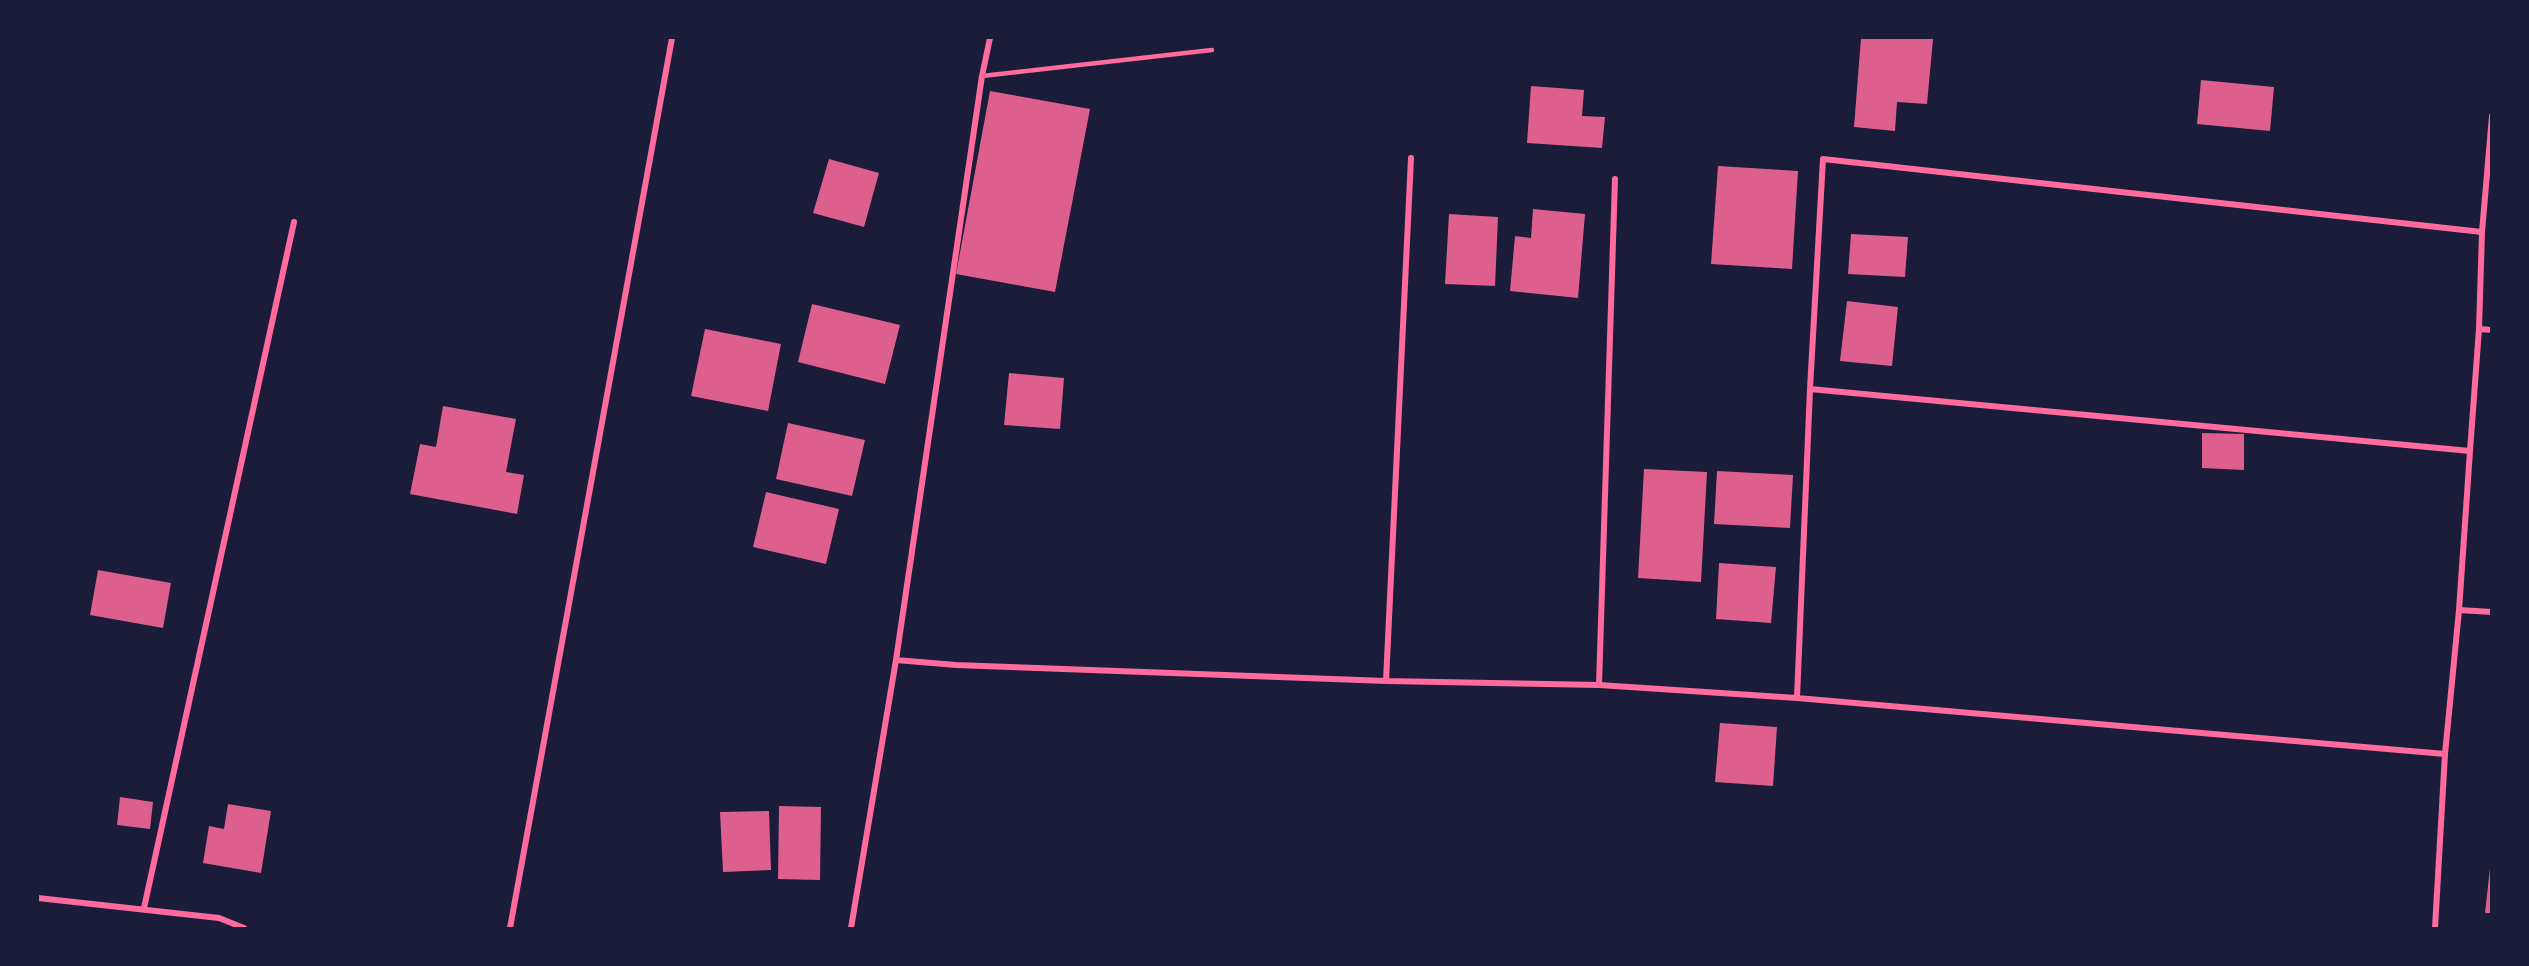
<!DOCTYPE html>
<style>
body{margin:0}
#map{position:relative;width:2529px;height:966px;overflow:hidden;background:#1b1b3a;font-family:Overpass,sans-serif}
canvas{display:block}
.frame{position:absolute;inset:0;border:39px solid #1b1b3a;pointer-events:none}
</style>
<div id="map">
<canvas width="2529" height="966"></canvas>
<div class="frame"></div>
</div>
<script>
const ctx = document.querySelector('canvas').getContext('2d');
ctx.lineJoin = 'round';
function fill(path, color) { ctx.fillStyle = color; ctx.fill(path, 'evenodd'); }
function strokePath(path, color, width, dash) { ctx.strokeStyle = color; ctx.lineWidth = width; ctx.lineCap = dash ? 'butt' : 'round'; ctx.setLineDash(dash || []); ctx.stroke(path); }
fill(new Path2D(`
 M1861 38 1933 39 1927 104 1897 102 1895 131 1854 127Z
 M2201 80 2274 87 2270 131 2197 124Z
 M1531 86 1584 90 1582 116 1605 117 1602 148 1527 143Z
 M990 91 1090 109 1055 292 956 274Z
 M829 159 879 173 864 227 813 213Z
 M1718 166 1798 171 1792 269 1711 264Z
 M1533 209 1585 214 1578 298 1510 291 1515 236 1531 238Z
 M1449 214 1498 217 1495 286 1445 284Z
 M1851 234 1908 237 1905 277 1848 274Z
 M1847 301 1898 307 1892 366 1840 361Z
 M812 304 900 325 885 384 798 362Z
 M705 329 781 344 768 411 691 396Z
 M1009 373 1064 378 1060 429 1004 425Z
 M443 406 516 419 506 472 524 475 517 514 410 494 420 444 436 447Z
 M788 423 865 440 852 496 776 479Z
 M2202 433 2244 434V470L2202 468Z
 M1644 469 1707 472 1701 582 1638 578Z
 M1717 471 1793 475 1790 528 1714 524Z
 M766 492 839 509 826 564 753 547Z
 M1719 563 1776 567 1771 623 1716 619Z
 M98 570 171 583 163 628 90 615Z
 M1720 723 1777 727 1773 786 1715 782Z
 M120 797 153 802 150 829 117 825Z
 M228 804 271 811 261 873 203 863 209 826 224 829Z
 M779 806 821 807 820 880 778 879Z
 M769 811 771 870 723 872 720 812Z
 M2490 868H2492V913H2485Z`), '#dd5f8e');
strokePath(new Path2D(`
 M982 76 1212 50`), '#ff6b9d', 4.5);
strokePath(new Path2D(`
 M2479 329 2492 330
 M1810 389 2470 451
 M2459 610 2492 612
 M896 660 982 76 990 38
 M1386 681 1411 158
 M1599 685 1615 179
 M1797 698 1810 389 1823 159 2482 232
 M38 898 219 918 244 928
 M144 908 294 222
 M510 928 672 38
 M851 928 896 660 956 665 1386 681 1599 685 1797 698 2445 754
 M2435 928 2445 754 2459 610 2470 451 2479 329 2482 232 2492 116`), '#ff6b9d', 6);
</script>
